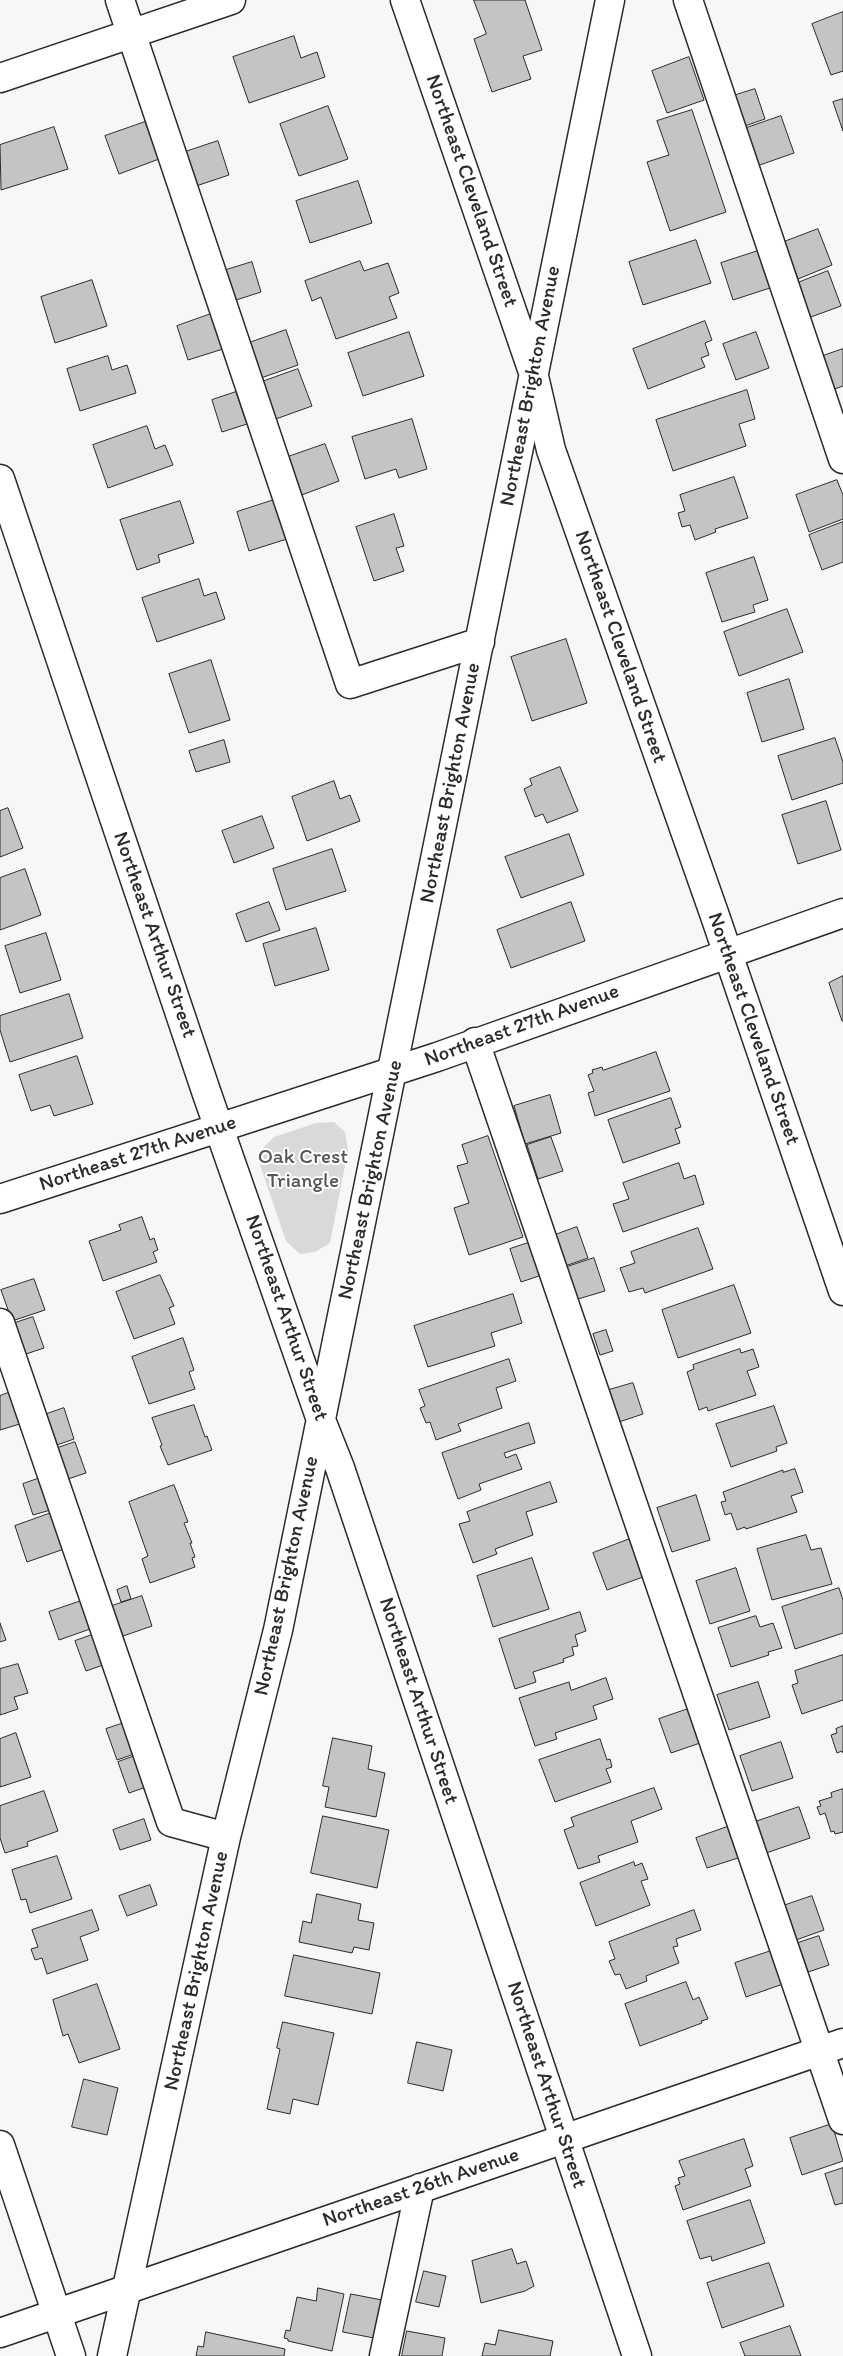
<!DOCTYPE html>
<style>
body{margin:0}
canvas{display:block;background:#f7f7f7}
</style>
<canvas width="843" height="2356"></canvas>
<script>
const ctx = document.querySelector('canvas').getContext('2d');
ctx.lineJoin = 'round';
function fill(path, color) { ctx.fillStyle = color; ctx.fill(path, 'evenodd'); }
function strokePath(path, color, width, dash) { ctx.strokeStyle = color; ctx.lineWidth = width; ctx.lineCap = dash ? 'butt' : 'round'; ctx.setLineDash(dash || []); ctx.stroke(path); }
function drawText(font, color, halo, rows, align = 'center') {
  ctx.font = font + ' Itim,sans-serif'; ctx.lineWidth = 4; ctx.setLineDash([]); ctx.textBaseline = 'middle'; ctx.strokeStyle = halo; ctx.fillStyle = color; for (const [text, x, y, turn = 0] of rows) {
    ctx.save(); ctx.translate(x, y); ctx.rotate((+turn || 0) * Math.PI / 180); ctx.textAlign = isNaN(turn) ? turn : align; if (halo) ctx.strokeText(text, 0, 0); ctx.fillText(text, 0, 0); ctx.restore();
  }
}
fill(new Path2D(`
 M334 1122 345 1132 348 1150 330 1243 315 1252 300 1254 286 1241 260 1165 262 1149 274 1137 316 1123Z`), '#d9d9d9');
const building = new Path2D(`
 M474 0H525L542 50 523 56 531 79 492 92 474 39 486 34Z
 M843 12V71L831 75 812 24Z
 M294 36 301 58 317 52 325 77 249 103 233 57Z
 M689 57 704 100 667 113 652 71Z
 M755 89 765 119 742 127 733 96Z
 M843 99V131L833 102Z
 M328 106 348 159 299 176 280 124Z
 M692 110 726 212 670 231 647 162 669 155 657 121Z
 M781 116 794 153 754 167 741 130Z
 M145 122 159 159 119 174 105 136Z
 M54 127 68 169 1 190 0 145Z
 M218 141 229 175 193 187 182 153Z
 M358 181 372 223 310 243 296 201Z
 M818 229 832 265 798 279 784 242Z
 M696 240 711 283 643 305 629 262Z
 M758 251 770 288 733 300 721 263Z
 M360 261 364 271 388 263 399 293 389 297 397 318 336 339 321 297 312 301 305 281Z
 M252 262 261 292 233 301 223 271Z
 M828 271 841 306 808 318 795 284Z
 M92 280 107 326 55 343 41 297Z
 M211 314 223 349 188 360 177 326Z
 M705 321 712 340 705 343 709 355 701 358 705 367 648 389 633 349Z
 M286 330 298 365 258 379 246 344Z
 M409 332 424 376 363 396 348 353Z
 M756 332 769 368 736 380 723 344Z
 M843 349V386L832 390 820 357Z
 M108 356 112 370 127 365 136 393 80 411 67 369Z
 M298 369 312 406 273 420 259 383Z
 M747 390 755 419 739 424 746 446 673 471 656 420Z
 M236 392 247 424 222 432 212 400Z
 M412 419 427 469 399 478 396 469 365 479 352 437Z
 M147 426 155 449 165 445 173 465 108 488 93 445Z
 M325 444 339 481 299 496 285 458Z
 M734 477 748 518 715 529 716 532 695 540 690 525 682 527 678 513 685 511 680 495Z
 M837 480 843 495V519L809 532 796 495Z
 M274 500 287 539 249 551 237 512Z
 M180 501 194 543 158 555 160 562 137 570 120 520Z
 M394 514 404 546 396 548 404 571 374 581 356 527Z
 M843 522V562L822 570 809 535Z
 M754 557 768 600 753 605 755 612 722 622 706 573Z
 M199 579 204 596 216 592 225 619 157 642 142 598Z
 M787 609 803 652 739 676 724 632Z
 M566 639 587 703 532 721 511 657Z
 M211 660 230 720 189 733 169 674Z
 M789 679 804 729 762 742 747 693Z
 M835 738 843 762V783L792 800 778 756Z
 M224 740 230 762 196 772 189 751Z
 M560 767 578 811 547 823 543 814 535 817 524 789 532 785 530 779Z
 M334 781 340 799 350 795 360 821 307 841 292 797Z
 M826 801 841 850 798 864 782 815Z
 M8 808 23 848 0 857V811Z
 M262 816 274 848 234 863 222 831Z
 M569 834 584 875 521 898 505 857Z
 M332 849 346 891 286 910 273 869Z
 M25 869 41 915 0 930V878Z
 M269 902 280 930 246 942 236 914Z
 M571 902 585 941 511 968 497 930Z
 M316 928 329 970 275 986 263 944Z
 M46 933 61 980 20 993 5 946Z
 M843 976V1021H842L829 983Z
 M69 994 83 1038 10 1062 0 1030V1016Z
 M656 1052 670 1091 595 1116 588 1093 594 1091 588 1075 593 1073 592 1070 602 1067 603 1070Z
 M77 1056 93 1104 54 1116 50 1105 31 1111 19 1075Z
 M550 1095 561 1133 525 1144 514 1106Z
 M671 1098 681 1127 675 1129 680 1143 623 1163 608 1120Z
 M488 1136 523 1237 469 1255 454 1208 469 1203 457 1166 468 1163 462 1145Z
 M551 1137 563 1171 538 1179 527 1145Z
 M679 1163 684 1179 695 1175 704 1204 623 1232 613 1204 629 1199 623 1183Z
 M142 1217 150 1240 154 1238 158 1250 153 1252 157 1262 103 1281 89 1241 121 1230 119 1225Z
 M577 1227 588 1258 565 1266 555 1235Z
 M698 1228 713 1269 645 1293 643 1288 629 1292 620 1268 635 1263 631 1252Z
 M534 1241 545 1274 521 1282 510 1249Z
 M594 1258 605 1291 578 1299 567 1267Z
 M160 1275 174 1306 169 1308 175 1324 134 1339 116 1292Z
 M34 1279 45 1310 12 1321 1 1290Z
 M734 1285 751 1333 678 1358 662 1310Z
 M513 1294 522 1323 491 1333 495 1346 428 1367 414 1326Z
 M33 1317 44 1348 23 1355 12 1324Z
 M606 1330 613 1351 600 1355 593 1334Z
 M183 1338 194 1370 189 1372 195 1389 149 1404 132 1357Z
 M740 1349 741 1353 753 1349 759 1367 747 1371 756 1395 708 1411 707 1407 699 1410 687 1372 694 1369 693 1365Z
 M509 1359 516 1381 496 1388 502 1408 458 1424 461 1431 436 1440 430 1422 426 1423 420 1408 425 1406 419 1390Z
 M633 1383 643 1414 619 1422 609 1390Z
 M13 1391 23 1423 0 1430V1396Z
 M194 1405 205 1437 207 1436 212 1450 168 1465 160 1446 162 1445 152 1418Z
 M774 1406 787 1443 776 1447 777 1451 731 1467 716 1424Z
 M64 1408 74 1439 54 1446 44 1415Z
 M529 1423 535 1443 504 1453 506 1458 516 1454 522 1469 479 1484 481 1490 458 1499 442 1453Z
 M75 1442 86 1473 65 1480 55 1449Z
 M795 1469 803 1492 791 1496 797 1512 746 1529 745 1527 737 1530 731 1513 725 1515 721 1502 726 1501 723 1492 783 1470V1472Z
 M43 1477 54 1509 33 1515 23 1484Z
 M550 1482 557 1502 526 1512 533 1535 495 1549 497 1554 473 1563 459 1524 470 1521 467 1512Z
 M174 1485 188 1522 184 1523 192 1543H190L195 1557 192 1558 195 1567 150 1583 142 1559 148 1556 129 1502Z
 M696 1495 710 1540 672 1552 657 1508Z
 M54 1512 67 1548 27 1562 15 1526Z
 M806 1535 811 1550 821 1548 832 1584 772 1600 757 1549Z
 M630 1539 643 1577 607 1590 593 1553Z
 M532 1558 549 1609 493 1627 477 1576Z
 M736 1568 750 1611 710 1624 696 1581Z
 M127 1586 131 1599 121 1602 117 1590Z
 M839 1588 843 1600V1633L795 1649 782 1607Z
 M142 1596 152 1626 123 1636 112 1606Z
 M84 1600 93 1628 59 1640 49 1612Z
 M580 1612 586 1631 575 1635 578 1646 572 1647 574 1655 563 1659 564 1662 533 1672 536 1682 515 1689 499 1639Z
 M756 1616 760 1627 773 1623 782 1648 768 1652 769 1655 731 1667 718 1628Z
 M0 1623 6 1640 0 1642Z
 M95 1634 106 1664 86 1671 75 1641Z
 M843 1655V1700L802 1714 792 1685 798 1683 795 1671Z
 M18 1664 28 1693 14 1697 18 1709 0 1715V1669Z
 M606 1678 613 1699 593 1706 597 1719 555 1733 557 1739 535 1746 519 1698 569 1682 571 1690Z
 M758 1682 770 1717 729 1730 717 1695Z
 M691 1708 703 1742 671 1753 659 1719Z
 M127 1722 137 1753 117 1760 106 1729Z
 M843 1726V1753L842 1751 837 1753 831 1735 837 1733 836 1729Z
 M16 1733 31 1777 0 1787V1739Z
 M333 1738 372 1746 368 1769 385 1773 376 1817 325 1807 329 1787 323 1786Z
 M600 1739 607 1760 610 1759 612 1767 606 1769 611 1782 555 1802 539 1760Z
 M781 1742 793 1778 752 1791 740 1756Z
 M138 1755 149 1786 129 1793 118 1762Z
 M654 1788 662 1809 631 1821 638 1842 598 1856 600 1862 578 1869 564 1830 574 1826 571 1818Z
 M843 1789V1832L835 1834 834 1831 831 1832 825 1813 820 1815 817 1807 821 1806 819 1801 832 1797 831 1793Z
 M44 1791 58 1831 27 1842 28 1846 5 1853 0 1838V1806Z
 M799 1807 810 1838 766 1853 755 1822Z
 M323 1816 389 1830 377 1888 311 1873Z
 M144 1819 151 1840 120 1850 113 1830Z
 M730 1826 741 1857 707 1868 696 1838Z
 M57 1856 72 1899 30 1913 26 1899 21 1900 12 1870Z
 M634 1862 635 1866 642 1863 648 1879 641 1881 650 1905 596 1926 580 1883Z
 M150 1885 157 1905 127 1916 119 1896Z
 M317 1894 361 1904 358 1920 374 1923 369 1950 354 1947 352 1953 299 1942 303 1921 311 1923Z
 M812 1896 824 1930 796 1940 783 1906Z
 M92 1910 99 1930 80 1937 88 1960 47 1974 42 1958 35 1960 31 1949 38 1947 32 1930Z
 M694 1910 701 1930 676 1939 678 1946 673 1947 679 1963 646 1976 647 1981 626 1989 620 1974 615 1975 609 1961 615 1959 609 1942Z
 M819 1936 829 1965 808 1972 798 1943Z
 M771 1951 783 1984 746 1997 735 1963Z
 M294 1955 380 1973 372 2014 285 1996Z
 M686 1982 693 2000 699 1997 708 2019 701 2021 702 2023 640 2046 625 2004Z
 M97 1984 120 2049 79 2063 68 2034 63 2036 53 2000Z
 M283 2022 334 2033 318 2105 293 2099 290 2114 267 2109 280 2049 277 2048Z
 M417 2042 452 2050 443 2091 408 2083Z
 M84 2079 118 2088 107 2135 72 2127Z
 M832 2124 843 2161 802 2175 790 2138Z
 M744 2139 753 2166 745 2169 751 2186 683 2210 675 2186 680 2184 678 2178 685 2176 679 2161Z
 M843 2168V2203L835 2205 825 2174Z
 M750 2200 765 2243 712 2261 711 2256 700 2259 687 2221Z
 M512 2249 517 2264 526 2261 534 2286 525 2291 481 2303 472 2261Z
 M769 2263 784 2306 722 2328 707 2283Z
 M424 2271 446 2276 439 2307 416 2302Z
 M318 2288 344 2294 332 2351 288 2341V2339L284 2338 286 2330 290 2331 297 2297 316 2301Z
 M351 2294 387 2301 379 2339 343 2332Z
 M790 2326 801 2356H745L740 2343Z
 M499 2330 553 2341 550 2356H482L485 2343 495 2345Z
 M407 2331 445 2338 442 2356H402Z
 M206 2332 285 2349 284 2356H196L198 2346 203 2347Z`);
fill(building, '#c4c4c4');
strokePath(building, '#2b2b2b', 1);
const minor = new Path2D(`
 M120 0 350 684 480 642
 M405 0 533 372 551 450 715 916 843 1291
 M688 0 843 459
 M0 78 231 0
 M0 479 207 1094 321 1420 340 1468 637 2356
 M475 1042 843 2120
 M0 1199 437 1057 843 913
 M0 1323 171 1822 226 1837
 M0 2145 71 2356
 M0 2333 843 2043
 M112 2356 226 1837 278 1630 610 0
 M384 2356 420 2188`);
strokePath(minor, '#2b2b2b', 31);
strokePath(minor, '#fff', 28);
drawText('21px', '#2b2b2b', '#fff', [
 ["Northeast Cleveland Street",471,191,71],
 ["Northeast Brighton Avenue",531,386,-79],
 ["Northeast Cleveland Street",620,647,71],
 ["Northeast Brighton Avenue",451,783,-79],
 ["Northeast Arthur Street",154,935,71],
 ["Northeast 27th Avenue",522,1026,-20],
 ["Northeast Cleveland Street",753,1029,71],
 ["Northeast 27th Avenue",138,1154,-18],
 ["Northeast Brighton Avenue",371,1180,-78],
 ["Northeast Arthur Street",286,1318,71],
 ["Northeast Brighton Avenue",287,1576,-78],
 ["Northeast Arthur Street",418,1701,72],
 ["Northeast Brighton Avenue",197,1971,-78],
 ["Northeast Arthur Street",546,2085,72],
 ["Northeast 26th Avenue",421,2188,-19]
]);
drawText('21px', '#565656', '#fff', [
 ["Oak Crest",303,1158],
 ["Triangle",303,1182]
]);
</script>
